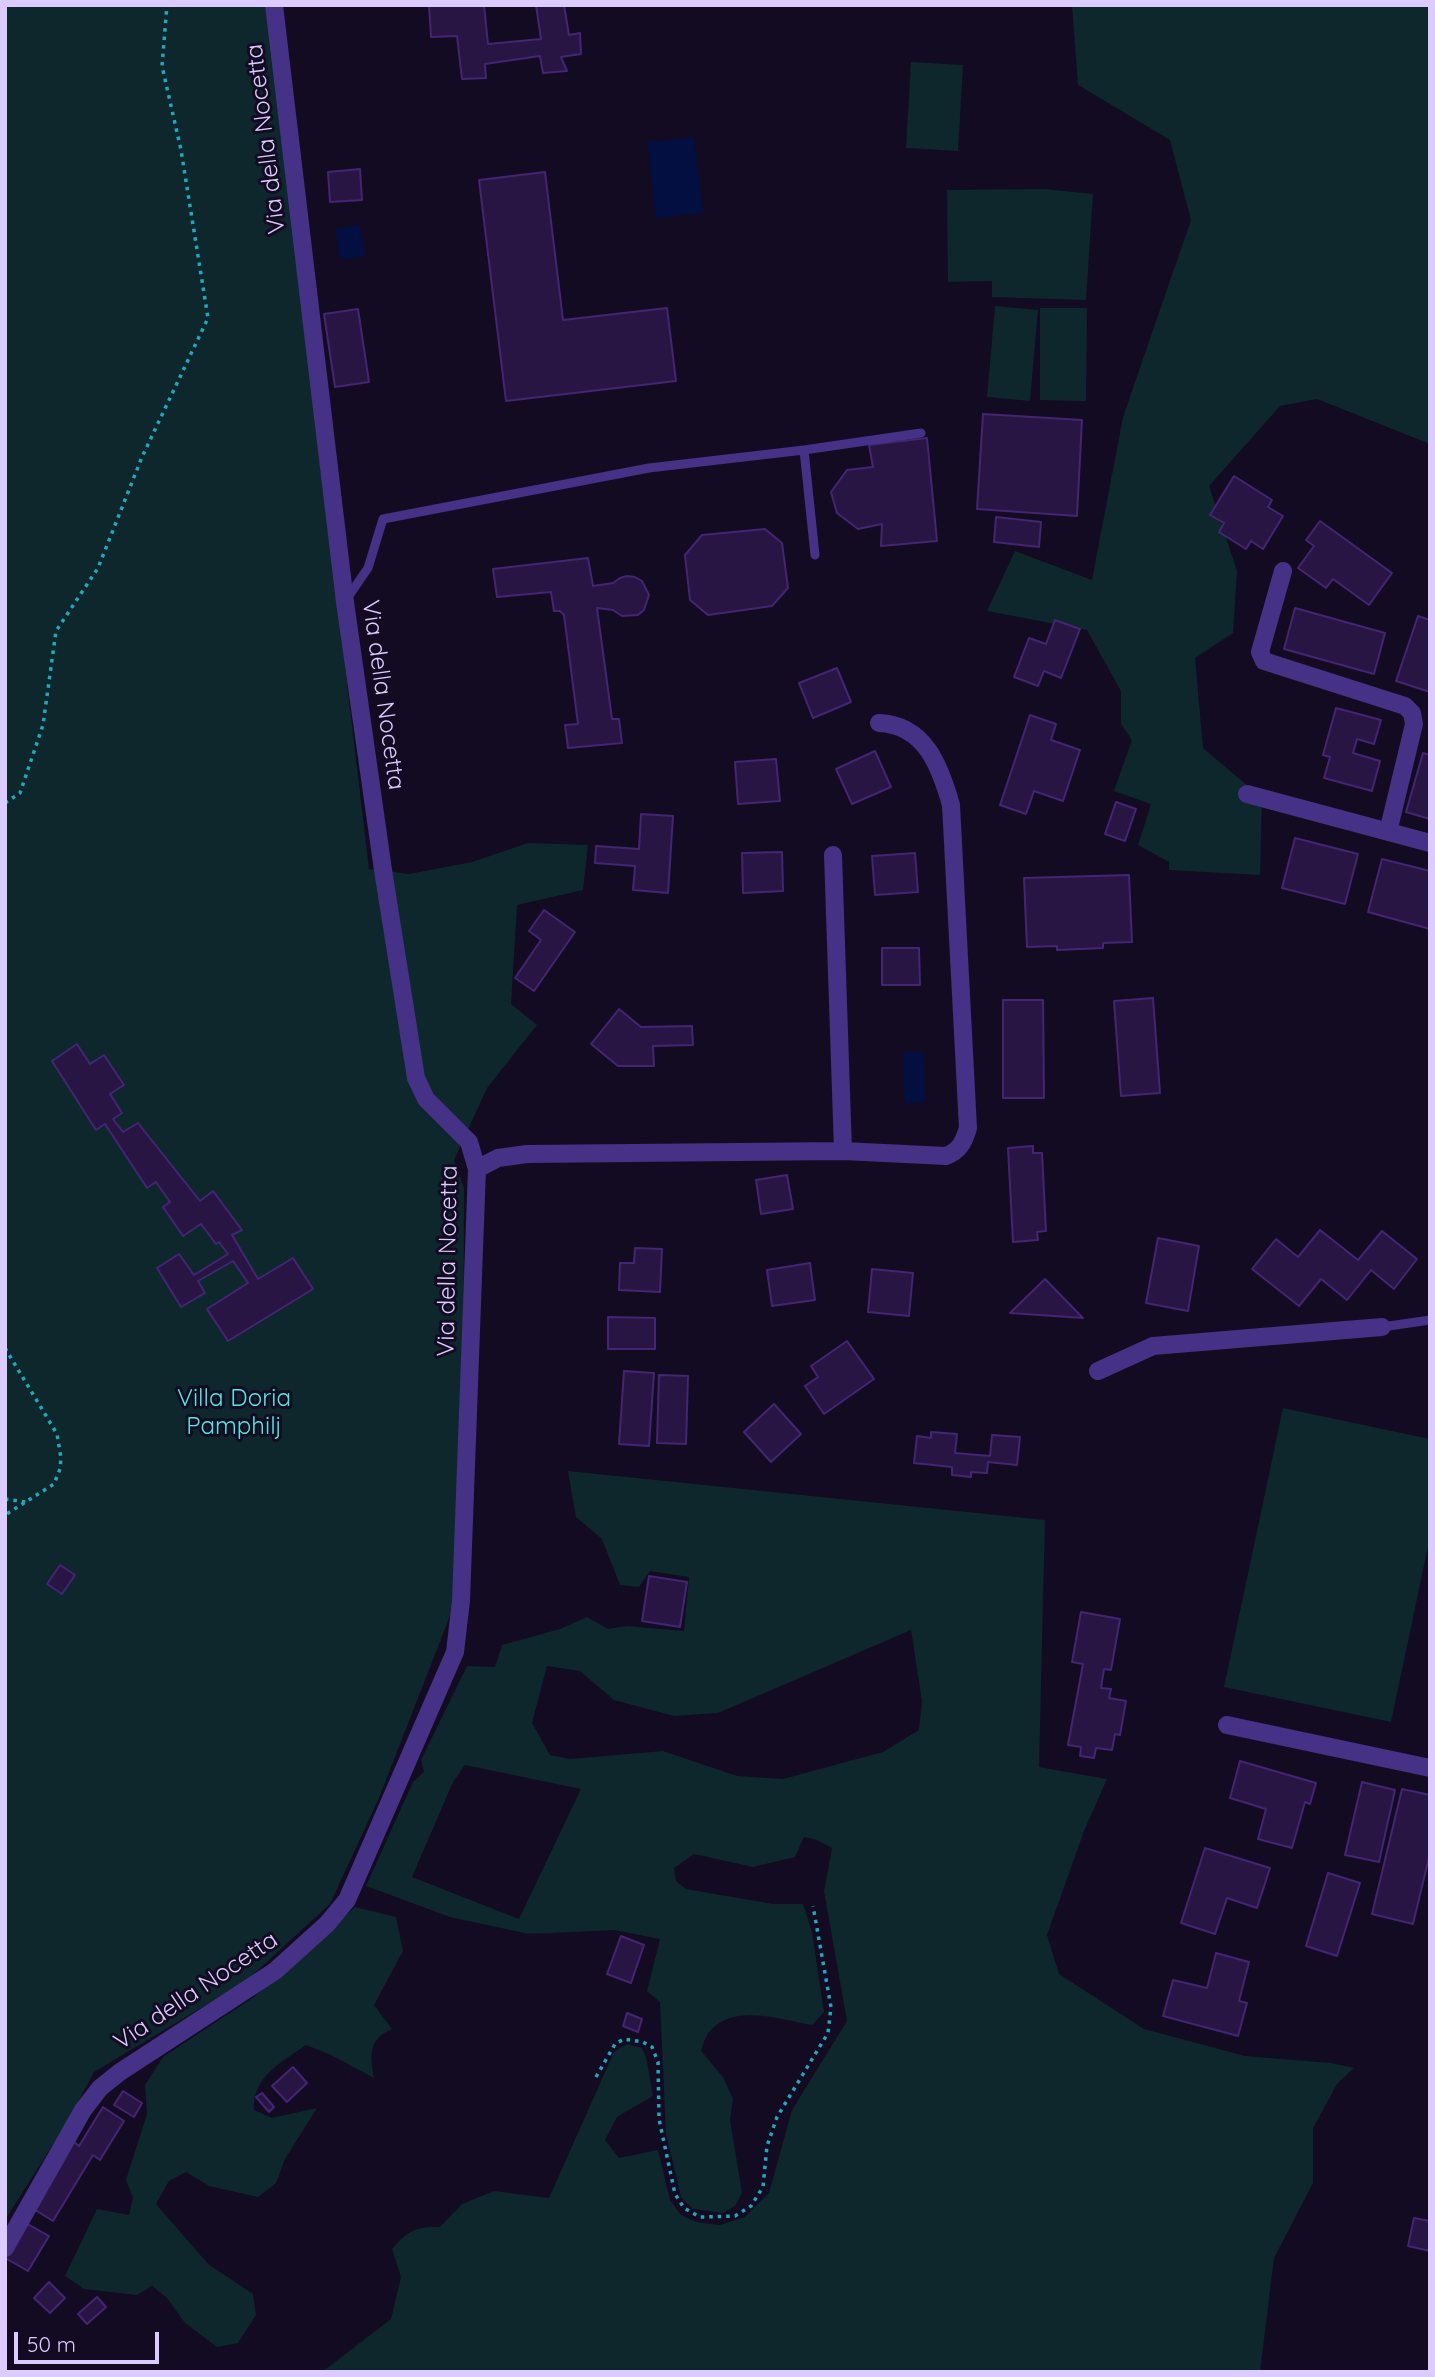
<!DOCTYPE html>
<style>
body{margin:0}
#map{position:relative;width:1435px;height:2377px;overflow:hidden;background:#130b22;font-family:Quicksand,sans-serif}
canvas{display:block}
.frame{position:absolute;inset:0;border:7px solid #dbcbff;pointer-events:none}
.scale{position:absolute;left:14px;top:2332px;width:145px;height:32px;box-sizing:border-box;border:4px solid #dbcbff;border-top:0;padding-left:9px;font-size:21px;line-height:24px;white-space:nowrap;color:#dbcbff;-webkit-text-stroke:5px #130b22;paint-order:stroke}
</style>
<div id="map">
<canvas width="1435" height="2377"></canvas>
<div class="frame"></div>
<div class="scale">50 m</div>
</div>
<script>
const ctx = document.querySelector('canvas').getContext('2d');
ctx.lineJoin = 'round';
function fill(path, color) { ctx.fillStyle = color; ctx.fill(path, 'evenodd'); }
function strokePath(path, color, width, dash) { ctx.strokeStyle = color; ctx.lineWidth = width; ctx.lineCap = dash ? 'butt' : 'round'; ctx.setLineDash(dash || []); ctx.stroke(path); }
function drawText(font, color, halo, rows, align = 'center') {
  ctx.font = font + ' Quicksand,sans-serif'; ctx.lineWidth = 6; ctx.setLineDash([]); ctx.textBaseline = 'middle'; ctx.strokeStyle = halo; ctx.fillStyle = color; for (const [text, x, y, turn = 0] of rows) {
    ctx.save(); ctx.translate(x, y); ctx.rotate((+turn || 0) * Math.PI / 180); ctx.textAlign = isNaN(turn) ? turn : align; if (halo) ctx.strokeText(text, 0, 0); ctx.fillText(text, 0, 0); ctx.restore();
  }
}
fill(new Path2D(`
 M5 5H267L369 869 409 874 472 862 528 843 588 845 583 890 517 905 511 1004 537 1025 487 1088 454 1160 464 1188 463 1453 455 1603 379 1798 330 1904 246 1981 94 2072 69 2119 5 2220Z
 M1072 5H1430V444L1317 399 1280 406 1209 486 1237 571 1233 633 1195 658 1203 748 1262 798 1260 875 1169 870V862L1138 845 1151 804 1114 791 1132 740 1121 724V691L1087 630 987 611 1015 551 1092 580 1123 417 1191 220 1170 140 1078 85Z
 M911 62 963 65 958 151 906 148Z
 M1044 189 1093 194 1086 300 992 297V281L948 282 947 190Z
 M995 306 1038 310 1030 401 987 397Z
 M1040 308H1087L1086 401 1040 400Z
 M1283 1408 1430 1439V1537L1391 1722 1224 1687Z
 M568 1471 1045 1520 1039 1767 1107 1779 1084 1831 1047 1935 1059 1974 1144 2029 1245 2056 1331 2063 1354 2068 1337 2084 1313 2128V2183L1274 2258 1260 2372H322L391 2319 401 2277 392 2249C407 2231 416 2226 440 2227L462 2204 494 2191 549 2198 614 2052 627 2044 642 2048 646 2057 653 2096 617 2117 605 2140 619 2158 658 2150 670 2200 681 2215 696 2222 720 2225 745 2217 769 2193 792 2110 847 2021 824 1891 832 1848 817 1840 804 1837 795 1857 753 1867 694 1854 674 1868 676 1881 686 1889 773 1904H803L812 1932 824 2012 812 2025C780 2020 735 2003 710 2031 705 2036 703 2045 701 2051L723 2077 733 2099 730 2120 742 2193 735 2206 723 2213 693 2209 681 2197 666 2134 660 2002 647 1991 660 1939 614 1930 529 1934 450 1917 366 1886 413 1782 424 1772 421 1760 467 1666 495 1667 502 1645 560 1629 587 1617 608 1629 627 1626 684 1631 689 1577 650 1571 639 1587 620 1585 602 1539 576 1517ZM911 1630 922 1701 919 1730 883 1752 783 1779 737 1776 663 1751 570 1759 550 1755 532 1723 547 1666 580 1671 614 1700 674 1716 718 1713ZM465 1765 581 1789 519 1919 412 1877 453 1782Z
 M355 1907 396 1917 403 1951 374 2005 392 2029C368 2039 370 2055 374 2078L331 2055 306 2045C282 2062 252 2077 254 2110L272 2118 317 2108 285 2159 276 2183 258 2197 209 2186 186 2172 169 2181 156 2204 208 2264 253 2294 256 2315 238 2343 217 2347 185 2323 167 2298 152 2286 137 2295 84 2289 65 2276 97 2209 129 2215 133 2198 126 2180 147 2114 145 2085 163 2057 254 1997Z`), '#0d272c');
fill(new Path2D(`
 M694 137 703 213 656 218 647 142Z
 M360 225 365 256 340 260 335 229Z
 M903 1052H924L925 1102 905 1103Z`), '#040f41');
const building = new Path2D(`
 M429 5H484L488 44 541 39 536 5H564L569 35 580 33 581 54 561 57 567 71 543 73 540 56 485 64 486 78 462 79 457 36 431 37Z
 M360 169 362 200 330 202 328 172Z
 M545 172 563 320 667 308 676 381 506 401 479 180Z
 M358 309 369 382 335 387 324 314Z
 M983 414 1082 420 1077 516 977 509Z
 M927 438 937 541 881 546 882 524 858 529 837 513 831 492 847 470 873 467 869 445Z
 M1234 476 1272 500 1268 507 1283 516 1263 549 1251 541 1246 549 1219 532 1224 523 1210 515Z
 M996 517 1041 522 1039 547 994 542Z
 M1320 521 1392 573 1369 605 1333 579 1326 588 1298 568 1314 546 1306 540Z
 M765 529 782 543 788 588 772 606 708 615 690 600 685 555 702 535Z
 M588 558 593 586 613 583 620 578 627 576 635 577 642 581 649 595 644 610 638 615 622 616 613 610 597 608 612 719H619L622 743 568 748 565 725 578 724 564 615 560 611H554L551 592 497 597 493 569Z
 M1295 608 1385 633 1374 674 1284 649Z
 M1418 616 1430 620V692L1396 681Z
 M1055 620 1080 629 1061 678 1044 671 1038 686 1014 677 1029 638 1046 644Z
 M837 668 851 702 813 718 799 683Z
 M1336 708 1381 720 1374 744 1357 739 1353 753 1380 761 1372 791 1324 778 1330 757 1323 755Z
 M1030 715 1056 724 1051 740 1080 750 1063 801 1034 791 1026 814 1000 805Z
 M875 751 891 787 852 804 836 769Z
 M1423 753 1430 755V819L1406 812Z
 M776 759 780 801 738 804 735 762Z
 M1116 802 1136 809 1125 841 1105 834Z
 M641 814 673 816 668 893 633 890 635 866 595 863 596 846 639 849Z
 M1295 838 1358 854 1345 904 1282 888Z
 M782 852 783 891 743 893 742 853Z
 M915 853 918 892 875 895 872 856Z
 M1382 859 1430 871V929L1368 912Z
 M1129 875 1132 942 1103 943V948L1057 950V946L1027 947 1024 878Z
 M544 910 575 932 534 991 515 978 541 940 529 931Z
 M882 948H919L920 985H882Z
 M1153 998 1160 1093 1121 1096 1114 1001Z
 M1003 1000H1043L1044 1098H1003Z
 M619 1009 641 1027 692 1026 693 1045 653 1046 654 1066H618L591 1044Z
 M77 1044 90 1064 104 1055 124 1085 110 1094 122 1113 113 1119 123 1132 138 1123 200 1201 213 1191 242 1230 232 1235 258 1279 293 1258 313 1289 228 1341 207 1309 248 1283 233 1261 198 1281 205 1293 181 1307 157 1268 179 1254 194 1275 228 1254 219 1242 216 1244 201 1224 183 1236 163 1207 170 1202 156 1182 147 1188 105 1124 96 1130 52 1061Z
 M1033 1146V1153H1042L1046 1231 1037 1232 1038 1240 1013 1242 1008 1148Z
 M787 1175 793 1209 761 1214 756 1180Z
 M1320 1230 1358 1260 1382 1231 1417 1259 1394 1289 1371 1270 1347 1300 1321 1279 1299 1306 1252 1269 1276 1239 1298 1257Z
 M1158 1238 1199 1246 1188 1311 1146 1303Z
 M635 1248 662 1249 660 1292 619 1290 620 1263H634Z
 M810 1263 815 1300 772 1306 767 1270Z
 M872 1269 913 1273 909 1316 868 1312Z
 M1045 1279 1083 1318 1010 1313Z
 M608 1317 655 1318V1349H608Z
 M847 1341 874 1379 824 1414 805 1386 818 1377 811 1366Z
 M624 1371 654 1373 649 1446 619 1444Z
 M659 1375 688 1376 686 1444 657 1443Z
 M774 1404 801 1434 771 1462 744 1432Z
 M931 1432 957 1434 955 1453 990 1456 992 1435 1020 1437 1017 1465 988 1462 987 1473 971 1472V1477L952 1475V1467L914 1463 917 1436 931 1438Z
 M60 1565 75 1575 62 1594 47 1584Z
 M649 1576 687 1582 680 1627 642 1621Z
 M1081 1612 1120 1619 1111 1670 1104 1669 1101 1688 1111 1689 1109 1698 1126 1701 1120 1735 1115 1734 1112 1750 1096 1748 1094 1758 1080 1756 1081 1747 1068 1745 1083 1664 1072 1662Z
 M1240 1761 1316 1783 1310 1804 1305 1802 1292 1848 1258 1839 1266 1809 1230 1798Z
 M1362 1782 1395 1790 1379 1862 1345 1855Z
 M1402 1789 1430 1795V1853L1413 1924 1372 1914Z
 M1205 1848 1270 1868 1257 1908 1227 1898 1215 1934 1181 1923Z
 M1328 1873 1360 1883 1337 1956 1306 1946Z
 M621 1936 644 1945 631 1983 607 1974Z
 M1216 1953 1249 1962 1239 2001 1247 2003 1238 2036 1163 2016 1173 1980 1207 1988Z
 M627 2013 642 2019 638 2032 623 2026Z
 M293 2067 307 2083 287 2102 272 2086Z
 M123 2091 142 2103 134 2117 114 2105Z
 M262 2093 274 2107 269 2112 256 2097Z
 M103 2107 124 2121 100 2160 93 2155 53 2221 32 2208 73 2141 79 2146Z
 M1414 2218 1430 2221V2251L1408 2246Z
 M24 2222 49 2236 28 2271 5 2258Z
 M49 2282 65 2298 50 2313 34 2298Z
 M97 2297 106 2307 87 2324 78 2314Z`);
fill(building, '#281544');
strokePath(building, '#432573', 2);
strokePath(new Path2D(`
 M5 803 20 793 43 725 56 631 98 568 142 457 208 318 181 150 162 66 167 5
 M5 1348 57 1434 61 1458 60 1469 54 1484 5 1515
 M5 1499 26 1502
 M596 2077 615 2044 624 2039 643 2042 652 2047 658 2062 659 2119 675 2194 684 2208 700 2217 735 2216 751 2206 763 2187 767 2146 777 2117 828 2033 831 2007 813 1906`), '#22a8bd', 3.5, [3.5, 5]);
strokePath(new Path2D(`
 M804 450 815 555
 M346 600 368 568 383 519 649 468 804 450 921 433
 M1382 1327 1430 1320`), '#453185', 9);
strokePath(new Path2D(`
 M1283 571 1260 652 1264 661 1405 706 1412 713 1414 724 1388 832
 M1247 794 1430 843
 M833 855 843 1151
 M477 1169 498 1158 527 1154 843 1151 946 1156C960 1151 964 1141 968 1128L951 805C940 766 925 725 879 723
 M1098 1371 1153 1346 1382 1327
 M1227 1725 1430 1768
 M5 2248 83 2110 100 2088 120 2072 275 1971 327 1924 347 1900 455 1652 461 1601 477 1169 469 1142 426 1099 416 1078 383 870 345 602 274 5`), '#453185', 18);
drawText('24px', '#dbcbff', '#130b22', [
 ["Via della Nocetta",266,139,-97],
 ["Via della Nocetta",383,695,82],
 ["Via della Nocetta",448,1261,-89],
 ["Via della Nocetta",196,1991,-34]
]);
drawText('24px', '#4ceae1', '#130b22', [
 ["Villa Doria",234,1399],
 ["Pamphilj",234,1427]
]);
</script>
